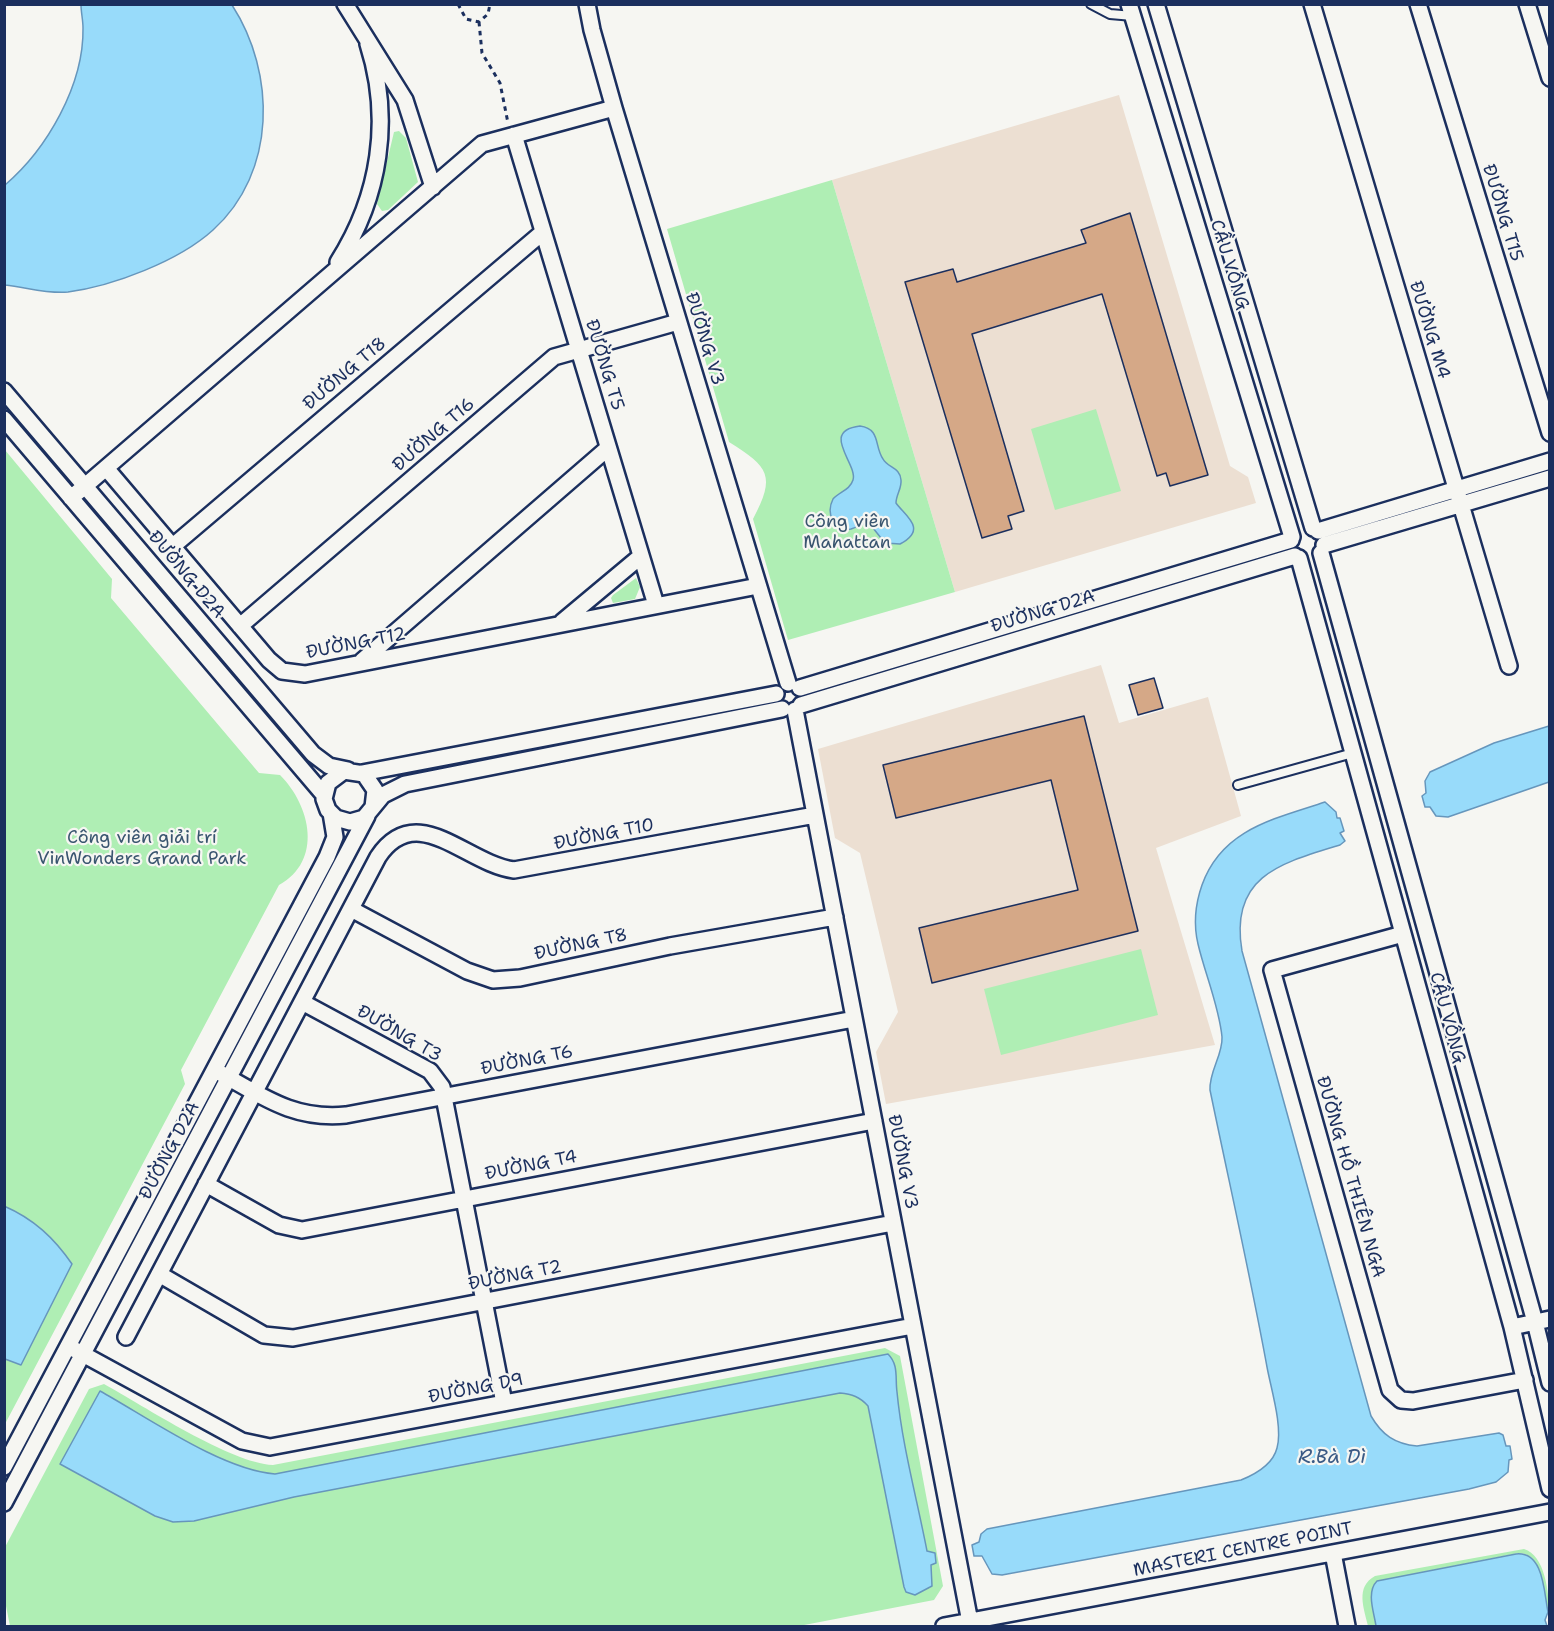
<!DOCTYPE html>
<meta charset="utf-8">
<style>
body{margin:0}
#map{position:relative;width:1554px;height:1631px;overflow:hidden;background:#f6f6f2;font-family:"Shantell Sans",sans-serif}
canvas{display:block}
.frame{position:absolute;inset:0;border:6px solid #1b2f5e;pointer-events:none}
</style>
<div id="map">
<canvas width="1554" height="1631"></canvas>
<div class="frame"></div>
</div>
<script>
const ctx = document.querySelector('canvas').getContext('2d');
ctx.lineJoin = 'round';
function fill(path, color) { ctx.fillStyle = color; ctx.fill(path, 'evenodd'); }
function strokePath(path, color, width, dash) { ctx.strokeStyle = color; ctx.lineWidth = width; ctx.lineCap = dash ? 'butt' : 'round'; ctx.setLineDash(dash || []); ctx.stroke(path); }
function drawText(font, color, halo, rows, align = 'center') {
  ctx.font = font + ' "Shantell Sans",sans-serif'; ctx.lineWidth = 4.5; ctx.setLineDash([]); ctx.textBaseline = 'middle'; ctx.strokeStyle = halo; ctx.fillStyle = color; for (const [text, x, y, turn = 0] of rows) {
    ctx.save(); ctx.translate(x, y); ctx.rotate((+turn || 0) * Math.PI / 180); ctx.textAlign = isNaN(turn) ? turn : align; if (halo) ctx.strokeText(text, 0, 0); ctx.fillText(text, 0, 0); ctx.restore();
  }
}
fill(new Path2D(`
 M1119 95 1230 466 1248 477 1256 503 955 592 832 180Z
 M1101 665 1119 723 1208 697 1241 816 1156 848 1215 1045 886 1104 876 1052 898 1012 860 853 835 838 818 749Z`), '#ecdfd2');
fill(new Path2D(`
 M399 131 406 138 418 182 388 210 382 211 377 204 394 132Z
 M832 180 955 592 788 640 753 519C776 476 769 467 729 442L667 229Z
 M1096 409 1121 491 1055 510 1031 429Z
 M5 450 112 579 111 598 259 773 280 775C311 806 323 861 279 885L181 1070 185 1084 5 1424Z
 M636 578 640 587 635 599 613 603 611 598 613 595Z
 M1141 949 1158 1015 1001 1055 984 989Z
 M885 1348 900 1356 943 1586 934 1600 799 1626H10L5 1601 4 1549 89 1389 104 1384C144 1406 230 1463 273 1465Z
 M1524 1549C1545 1555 1549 1593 1549 1612 1538 1597 1548 1555 1519 1553L1377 1581C1366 1592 1374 1612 1376 1626H1368C1364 1608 1355 1587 1375 1576Z`), '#afeeb4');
const water = new Path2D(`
 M81 5H232C276 73 277 172 213 230 179 261 113 286 68 292 46 294 26 287 5 285V185C47 149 84 85 83 28 83 20 81 12 81 5Z
 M860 426C881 429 874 446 883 459 888 468 900 467 901 480 902 488 896 495 896 503 904 515 929 529 900 544L885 543 869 523C862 523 858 527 851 529 833 532 826 513 833 499 839 492 850 490 853 480 858 464 819 431 860 426Z
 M1549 726V782L1448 817 1436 816 1430 807H1425L1422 796 1426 793 1425 781 1430 772 1494 743Z
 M1325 802 1336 812 1337 818H1340L1344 831 1340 833 1345 841 1340 845C1281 863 1229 876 1242 951L1371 1416C1382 1435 1395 1444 1417 1446L1499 1433 1503 1435 1506 1446H1510L1512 1459 1509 1460 1508 1472 1496 1482 1469 1489 1002 1575 992 1574 982 1556H974L972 1545 979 1542 981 1534 987 1529 1241 1480C1256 1474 1273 1464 1277 1448 1283 1427 1271 1389 1267 1367 1250 1274 1229 1182 1210 1090 1209 1071 1223 1055 1222 1037 1219 1006 1205 974 1198 944 1193 923 1195 905 1202 885 1222 829 1274 819 1325 802Z
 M4 1206C34 1219 54 1238 72 1264L21 1365 5 1359Z
 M888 1354C899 1365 895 1378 897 1392 902 1445 917 1499 927 1551L935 1553 936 1563 931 1565 932 1586 915 1595 906 1592 904 1587 868 1406C860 1397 852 1394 840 1393L294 1497 194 1521 173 1522 155 1516 60 1464 100 1391C147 1417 222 1470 275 1474Z
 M1516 1554C1544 1551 1544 1593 1548 1612L1545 1620 1547 1626H1376C1374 1612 1366 1592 1377 1581Z`);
fill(water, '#98dbfa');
strokePath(water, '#6696bc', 1.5);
const building = new Path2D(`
 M1130 213 1208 475 1170 486 1166 473 1157 476 1102 294 972 334 1024 511 1008 516 1012 529 982 538 905 282 953 269 957 282 1086 243 1081 230Z
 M1154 678 1163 708 1138 715 1129 685Z
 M1084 716 1138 931 932 983 919 928 1078 890 1051 780 896 818 883 765Z`);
fill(building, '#d5a887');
strokePath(building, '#1b2f5e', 1.5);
const service = new Path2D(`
 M1091 4 1110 14 1133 16
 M1238 785 1353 753`);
const minor = new Path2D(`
 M345 4 405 100 433 187
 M587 4 592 30 614 108 788 683
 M1129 4 1292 537
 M1156 4 1313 528
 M1312 4 1509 666
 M1418 4 1550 433
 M1527 4 1550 78
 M514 135 656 605
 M338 262C380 196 392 119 368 44
 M4 391 313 754 329 766 348 770
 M4 419 324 795
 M106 468 269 660 282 671 305 674 758 586
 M71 498 482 144 614 108
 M1318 531 1550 461
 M1324 545 1550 478
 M173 546 543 232
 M1321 553 1535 1322 1550 1383
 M1299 558 1512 1327 1550 1489
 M562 622 641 556
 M240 626 554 357 678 322
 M362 661 608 448
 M800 688 1291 540
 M801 705 1295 556
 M795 710 970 1622
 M362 773 776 694
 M373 807 375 790 364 774 344 771 328 783 324 799 328 810 336 818 350 822 364 818 383 795 405 784 782 709
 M351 909 467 971 493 980 520 978 670 946 835 917
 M1403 934 1272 970 1390 1390 1401 1400 1413 1401 1525 1380
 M302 1002 430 1071 442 1087 504 1403
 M222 1074C265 1098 295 1120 346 1115L854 1019
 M206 1184 279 1225 302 1230 874 1121
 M159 1274 264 1335 293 1338 893 1223
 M1512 1327 1550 1319
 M126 1337 378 857C417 799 466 864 514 870L815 815
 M68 1346 242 1441 270 1447 913 1326
 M4 1467 327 857 335 837 331 813
 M4 1503 367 816
 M1333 1553 1347 1626
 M944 1626 1550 1512`);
strokePath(service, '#1b2f5e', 12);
strokePath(minor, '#1b2f5e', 20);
strokePath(new Path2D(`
 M458 4 466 19 479 22 488 14 490 4
 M479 22 482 53 500 83 508 123`), '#1b2f5e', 3, [4.5, 4.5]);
strokePath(service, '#f6f6f2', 8);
strokePath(minor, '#f6f6f2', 15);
drawText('18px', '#1b2f5e', '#f6f6f2', [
 ["ĐƯỜNG T15",1502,213,73],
 ["CẦU VỒNG",1229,265,73],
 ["ĐƯỜNG M4",1429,330,73],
 ["ĐƯỜNG V3",704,339,73],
 ["ĐƯỜNG T5",604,365,73],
 ["ĐƯỜNG T18",345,374,-40],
 ["ĐƯỜNG T16",434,435,-41],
 ["ĐƯỜNG D2A",186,575,50],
 ["ĐƯỜNG D2A",1043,612,-17],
 ["ĐƯỜNG T12",356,644,-11],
 ["ĐƯỜNG T10",604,835,-11],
 ["ĐƯỜNG T8",581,945,-12],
 ["CẦU VỒNG",1447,1018,75],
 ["ĐƯỜNG T3",399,1034,30],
 ["ĐƯỜNG T6",527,1061,-11],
 ["ĐƯỜNG D2A",170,1151,-62],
 ["ĐƯỜNG V3",902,1162,79],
 ["ĐƯỜNG T4",531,1166,-11],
 ["ĐƯỜNG HỒ THIÊN NGA",1350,1177,74],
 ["ĐƯỜNG T2",515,1276,-11],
 ["ĐƯỜNG D9",476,1389,-11],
 ["MASTERI CENTRE POINT",1243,1550,-11]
]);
drawText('18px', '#39556f', '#f6f6f2', [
 ["Công viên",847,522],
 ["Mahattan",847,543],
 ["Công viên giải trí",142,838],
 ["VinWonders Grand Park",142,859]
]);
drawText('italic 20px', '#3a5a85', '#f6f6f2', [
 ["R.Bà Dì",1332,1458]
]);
</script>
